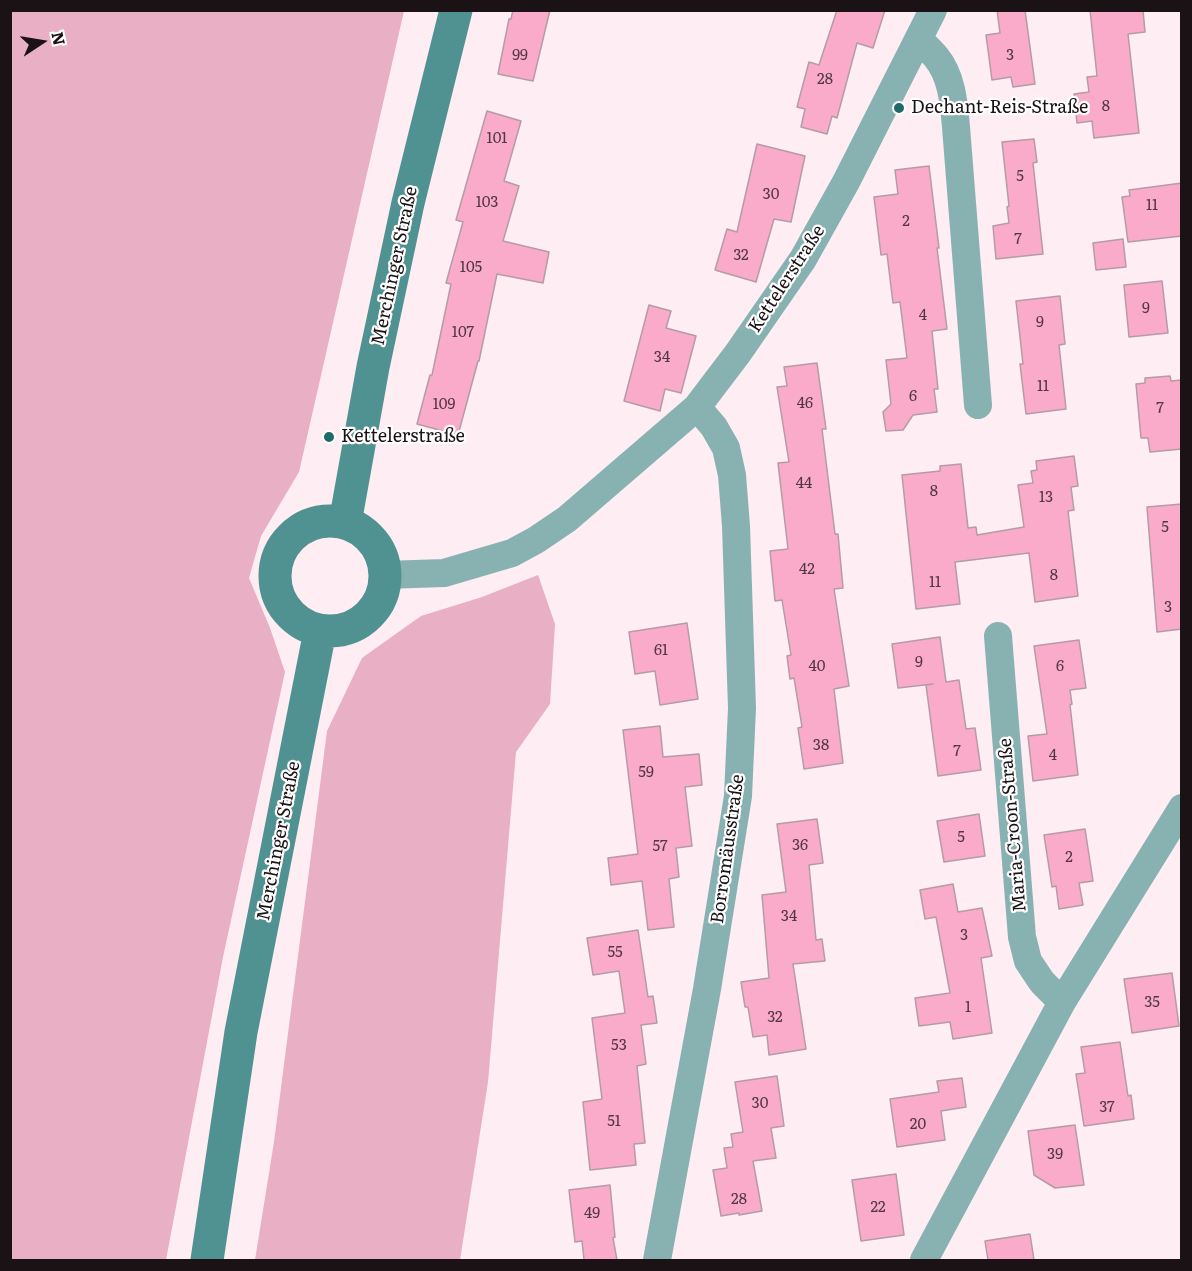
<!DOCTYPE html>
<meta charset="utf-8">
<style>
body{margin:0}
#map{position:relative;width:1192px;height:1271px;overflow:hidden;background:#feedf3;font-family:Literata,serif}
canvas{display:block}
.frame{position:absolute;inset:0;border:12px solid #1b1215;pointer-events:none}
.north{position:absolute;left:12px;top:12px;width:60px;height:60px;-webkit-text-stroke:4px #fff;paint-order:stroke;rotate:78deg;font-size:16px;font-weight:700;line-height:24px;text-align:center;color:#1b1215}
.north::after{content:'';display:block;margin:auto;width:21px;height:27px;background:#1b1215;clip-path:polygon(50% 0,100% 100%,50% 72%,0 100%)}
</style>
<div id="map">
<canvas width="1192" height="1271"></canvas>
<div class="frame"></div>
<div class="north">N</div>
</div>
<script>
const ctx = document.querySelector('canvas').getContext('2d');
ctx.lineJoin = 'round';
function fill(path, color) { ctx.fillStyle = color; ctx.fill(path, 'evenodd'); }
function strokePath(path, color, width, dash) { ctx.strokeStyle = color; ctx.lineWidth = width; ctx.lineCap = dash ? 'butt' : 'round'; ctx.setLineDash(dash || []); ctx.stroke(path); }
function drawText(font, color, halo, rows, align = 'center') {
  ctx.font = font + ' Literata,serif'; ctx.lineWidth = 4.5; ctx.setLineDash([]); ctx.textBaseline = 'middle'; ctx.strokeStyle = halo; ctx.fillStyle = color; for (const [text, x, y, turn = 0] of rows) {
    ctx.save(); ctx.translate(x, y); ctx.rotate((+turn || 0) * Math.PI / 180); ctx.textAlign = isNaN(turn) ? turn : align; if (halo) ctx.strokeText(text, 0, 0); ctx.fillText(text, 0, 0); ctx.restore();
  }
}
fill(new Path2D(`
 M10 11H404L299 472 261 536 249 578 270 628 285 672 223 957 166 1260H11Z
 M538 575 555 624 550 704 516 752 488 1082 460 1260H255L274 1142 327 731 362 658 421 616 482 597Z`), '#e8afc5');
const building = new Path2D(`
 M513 10H550L533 81 498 74 509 19H511Z
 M837 10H885L873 48 857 43 837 118 832 116 827 134 801 127 805 109 797 107 809 62 819 65Z
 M997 10H1025L1035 84 1013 87 1011 77 992 80 986 35 1000 33Z
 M1090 10H1143L1145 32 1128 34 1139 133 1094 138 1092 121 1077 123 1074 94 1089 92 1087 77 1097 76Z
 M487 111 521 121 504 181 519 186 503 241 549 252 543 283 497 274 479 361H478L458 435 417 424 430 375H432L451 284 446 283 463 222 456 220Z
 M1034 139 1037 162 1033 163 1043 254 996 259 993 226 1009 223 1007 207 1009 206 1002 142Z
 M757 144 805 156 791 222 774 219 756 282 715 270 727 229 737 232Z
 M929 166 939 248H937L947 329 932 331 938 389H934L937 412 913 415 903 430 886 431 883 412 891 404 886 360 907 358 900 302 893 303 887 254 881 255 874 197 898 194 895 170Z
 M1182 183V236L1128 242 1122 197 1130 196 1129 190Z
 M1123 239 1126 267 1096 270 1093 243Z
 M1162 281 1168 333 1129 337 1124 285Z
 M1060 296 1065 344 1059 345 1066 409 1026 414 1020 364H1023L1016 301Z
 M649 305 671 311 666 328 696 336 681 393 665 389 660 411 624 401Z
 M817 363 826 429H822L835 534H838L843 588 834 589 849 686 834 689 843 763 804 769 798 728 802 727 794 678 790 679 787 656 791 655 782 600 775 601 770 551 788 549 778 463 789 462 777 387 787 386 784 367Z
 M1170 376 1171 381 1182 380V449L1150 452 1148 438H1141L1136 384 1145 383V378Z
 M1074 456 1078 486 1071 487 1074 510 1068 511 1078 596 1035 602 1029 553 955 562 960 604 916 609 902 475 940 471V466L961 464 968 528 976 527 977 535 1024 527 1018 485 1033 483 1031 471 1037 470 1036 461Z
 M1182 504V629L1157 632 1147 507Z
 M687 623 698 699 660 705 655 671 635 674 629 632Z
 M940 637 946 682 959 680 966 729 975 728 981 770 938 776 926 685 933 684 898 688 892 644Z
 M1079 640 1086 688 1070 690 1072 704 1070 705 1078 775 1033 781 1028 736 1047 734 1034 646Z
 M660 726 663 757 699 754 702 785 685 787 692 846 676 848 679 877 669 879 674 927 648 930 642 881 611 885 608 858 638 854 623 730Z
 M979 814 985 856 944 862 937 821Z
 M817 819 823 863 809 865 816 940 822 939 825 961 793 964 806 1049 769 1055 767 1035 753 1037 748 1007H745L741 982 769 978 762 895 786 892 777 824Z
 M1085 829 1093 881 1079 883 1083 905 1059 909 1056 886 1052 887 1044 835Z
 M953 884 958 912 982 908 992 956 981 958 992 1033 953 1039 950 1022 919 1026 915 998 950 993 936 917 925 919 920 890Z
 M638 930 648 997 653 996 657 1023 641 1025 646 1064 637 1066 645 1143 634 1144 636 1165 590 1170 583 1102 602 1099 592 1018 625 1013 619 971 593 975 587 938Z
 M1172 973 1179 1026 1132 1033 1124 979Z
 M1120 1042 1128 1096 1131 1095 1134 1119 1084 1126 1076 1074 1085 1073 1081 1047Z
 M777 1076 784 1126 771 1128 776 1158 753 1161 762 1211 739 1215V1213L721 1216 713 1170 727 1168 724 1148 733 1147 731 1134 743 1132 735 1082Z
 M962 1078 966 1107 941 1111 945 1140 897 1147 890 1099 939 1092 937 1081Z
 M1075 1125 1084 1185 1055 1188 1034 1175 1028 1131Z
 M896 1174 904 1235 861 1241 852 1180Z
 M610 1185 615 1237 613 1238 617 1260H584L582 1241 575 1242 569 1190Z
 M1030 1234 1034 1260H988L985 1241Z`);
fill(building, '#faabca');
strokePath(building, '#b59ba5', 1.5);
strokePath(new Path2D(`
 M919 39C924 45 931 51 936 57 952 76 954 104 956 127L978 405
 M385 575 444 573 512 553 536 540 567 519 697 407 738 353 803 259 846 182 933 10
 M998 636 1022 937 1028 961 1042 982 1062 1002
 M657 1260 707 989 738 796 742 708 736 526 732 475 726 448 714 427 697 407
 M924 1260 1062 1002 1182 808`), '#88b2b1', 28);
strokePath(new Path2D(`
 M275 576a55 55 0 1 1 110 0a55 55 0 1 1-110 0Z
 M345 523 373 367 408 203 456 10
 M207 1260 241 1032 320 631`), '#509291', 33);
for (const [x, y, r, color] of [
 [899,108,6,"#1e6a6a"],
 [329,437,6,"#1e6a6a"]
]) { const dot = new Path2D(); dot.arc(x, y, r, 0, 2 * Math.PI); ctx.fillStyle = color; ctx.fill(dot); strokePath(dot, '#fff', 2); }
drawText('15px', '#533842', null, [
 ["99",520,56],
 ["3",1010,56],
 ["28",825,80],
 ["8",1106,107],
 ["101",497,139],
 ["5",1020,177],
 ["30",771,195],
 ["103",487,203],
 ["11",1152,206],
 ["2",906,222],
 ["7",1018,240],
 ["32",741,256],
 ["105",471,268],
 ["9",1146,309],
 ["4",923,316],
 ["9",1040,323],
 ["107",463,333],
 ["34",662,358],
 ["11",1043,387],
 ["6",913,397],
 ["46",805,404],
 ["109",444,405],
 ["7",1160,409],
 ["44",804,484],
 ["8",934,492],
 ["13",1046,498],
 ["5",1165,528],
 ["42",807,570],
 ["8",1054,576],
 ["11",935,583],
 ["3",1168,608],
 ["61",661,651],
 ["9",919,663],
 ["40",817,667],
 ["6",1060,667],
 ["38",821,746],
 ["7",957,752],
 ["4",1053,756],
 ["59",646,773],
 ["5",961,838],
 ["36",800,846],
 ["57",660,847],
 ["2",1069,858],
 ["34",789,917],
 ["3",964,936],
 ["55",615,953],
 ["35",1152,1003],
 ["1",968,1008],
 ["32",775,1018],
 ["53",619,1046],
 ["30",760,1104],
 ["37",1107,1108],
 ["51",614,1122],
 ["20",918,1125],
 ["39",1055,1155],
 ["28",739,1200],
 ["22",878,1208],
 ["49",592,1214]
]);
drawText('18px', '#1b1215', '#fff', [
 ["Dechant-Reis-Straße",911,108],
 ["Kettelerstraße",341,437]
], 'left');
drawText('18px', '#1b1215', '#fff', [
 ["Merchinger Straße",395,266,-78],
 ["Kettelerstraße",787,279,-57],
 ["Maria-Croon-Straße",1013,825,-95],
 ["Merchinger Straße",279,841,-79],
 ["Borromäusstraße",728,849,-82]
]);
</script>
